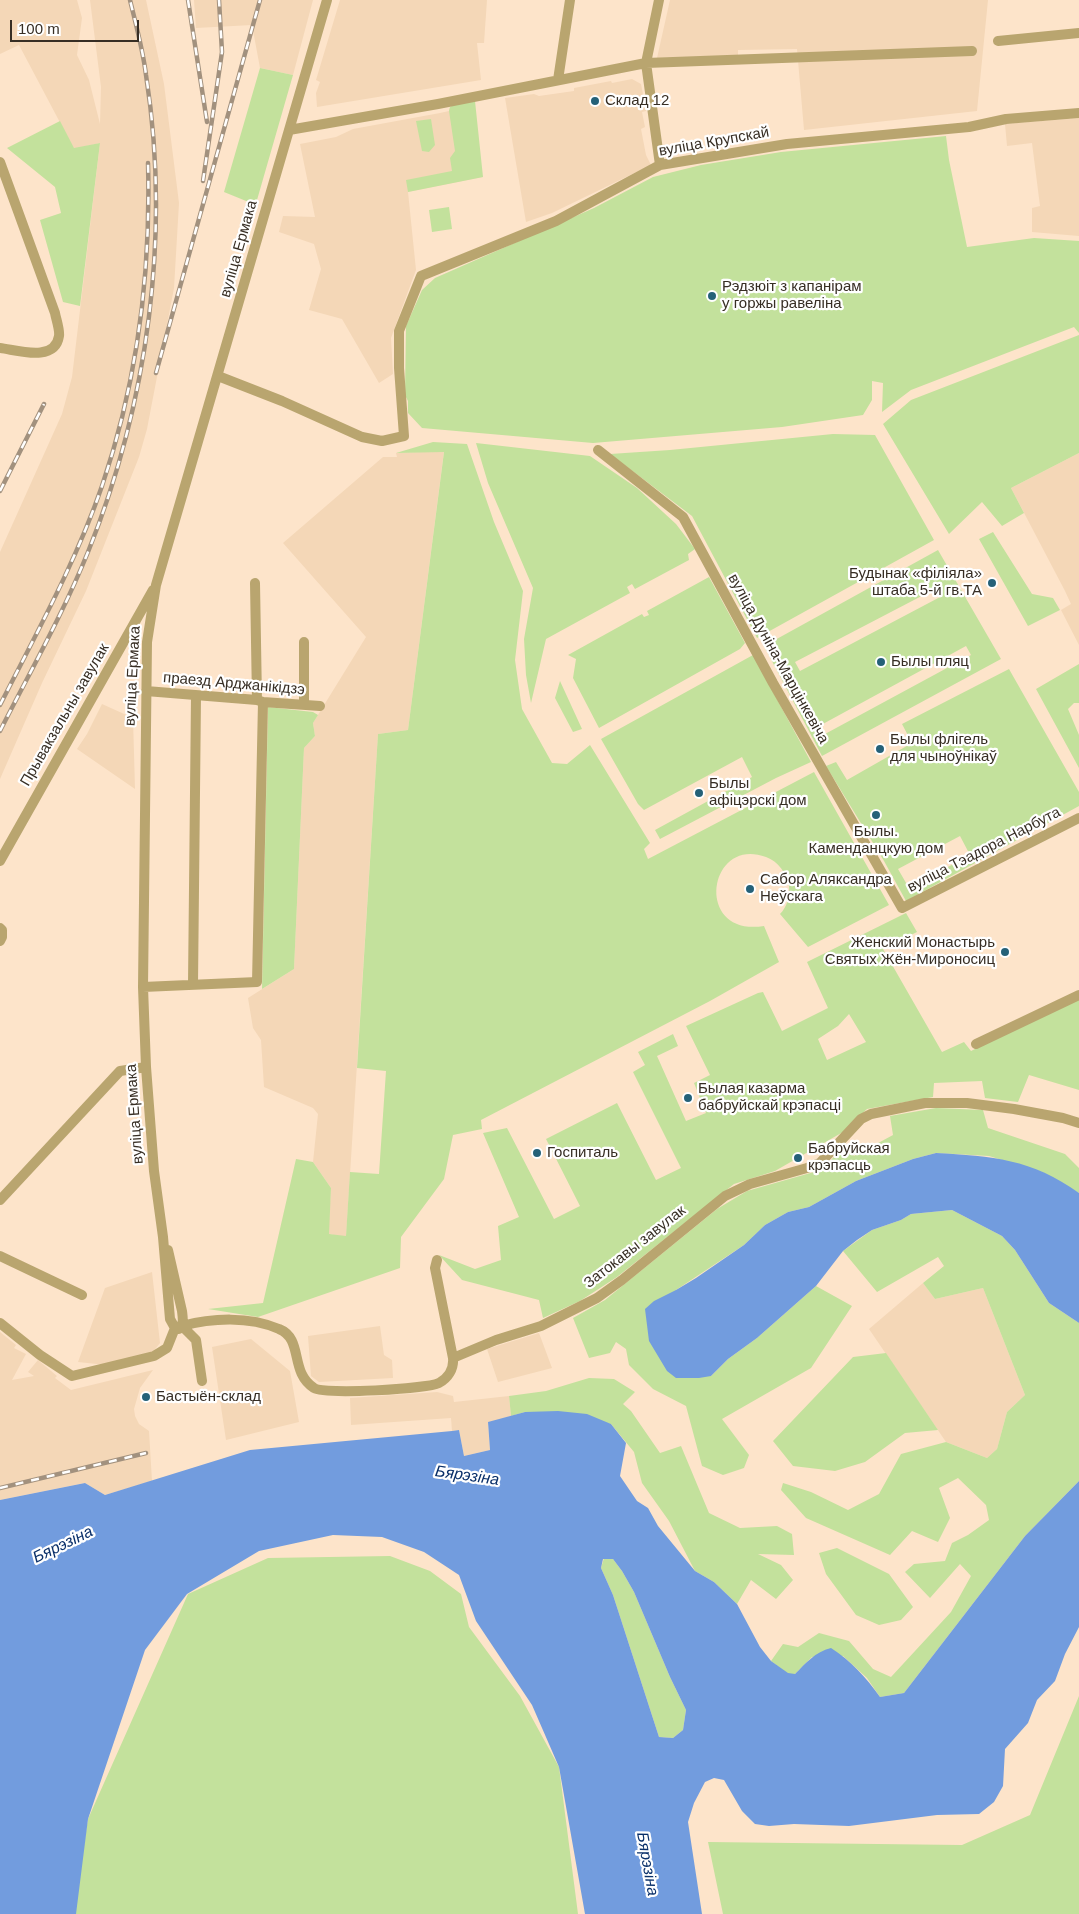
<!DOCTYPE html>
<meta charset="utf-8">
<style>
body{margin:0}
#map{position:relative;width:1079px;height:1914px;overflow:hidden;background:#fde4ca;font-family:Helvetica,sans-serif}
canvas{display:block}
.scale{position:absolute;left:10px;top:20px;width:129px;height:22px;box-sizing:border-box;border:2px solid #372e24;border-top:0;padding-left:6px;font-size:15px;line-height:18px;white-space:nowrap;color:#372e24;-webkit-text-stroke:4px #fff;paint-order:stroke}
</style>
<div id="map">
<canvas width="1079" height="1914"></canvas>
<div class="scale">100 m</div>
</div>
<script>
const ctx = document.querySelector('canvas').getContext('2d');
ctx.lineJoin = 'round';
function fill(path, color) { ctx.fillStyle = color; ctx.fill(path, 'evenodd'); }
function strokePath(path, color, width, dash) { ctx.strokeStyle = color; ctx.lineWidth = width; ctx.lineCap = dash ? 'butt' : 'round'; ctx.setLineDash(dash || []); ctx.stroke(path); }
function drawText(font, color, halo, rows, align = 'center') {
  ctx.font = font + ' Helvetica,sans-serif'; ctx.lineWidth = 4.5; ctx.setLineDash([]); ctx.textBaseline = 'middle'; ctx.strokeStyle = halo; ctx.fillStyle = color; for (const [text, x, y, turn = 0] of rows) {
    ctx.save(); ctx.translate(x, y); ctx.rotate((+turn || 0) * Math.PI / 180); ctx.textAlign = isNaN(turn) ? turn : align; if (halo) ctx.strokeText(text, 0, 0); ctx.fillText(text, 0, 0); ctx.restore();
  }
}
fill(new Path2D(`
 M0 0H77L82 18 77 55 89 80 100 124 101 87 90 0H146L164 84 179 203 174 288 147 429 139 457 86 591 42 683 0 779V552L62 414 72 377 100 143 74 149 19 45 0 54Z
 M194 0H313L293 75 260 68 252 25 196 28Z
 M340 0H487L484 43H477L481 80 317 107 316 93 320 82 316 80Z
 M670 0H988L977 111 804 130 797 49 738 50V56L657 58Z
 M632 79 641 84 645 104 646 111 642 112 645 127 641 129 646 155 651 165 552 213 526 222 505 98 534 94 539 96 574 91V88L611 81 612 83Z
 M450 107 483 177 408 192 416 270 391 338 393 374 379 383 342 319 309 310 321 269 314 244 279 232 283 216 315 217 300 144 336 137 353 129 440 113 449 111Z
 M1079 118V236L1032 232V208L1040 206 1032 143 1007 146 1005 124Z
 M444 451 408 730 378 734 346 1237 328 1234 331 1188 313 1162 318 1114 313 1108 264 1087 261 1040 253 1028 248 998 294 969 304 748 315 736 313 723 366 637 283 543 383 457H397L396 453Z
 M1079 453V645L1061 610 1071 604 1065 591 1011 488Z
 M102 704 133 718 135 789 77 749 87 734Z
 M152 1272 160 1343 153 1352 106 1365 78 1362 105 1288Z
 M923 1283 935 1299 983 1288 1025 1395 1007 1412 997 1449 987 1458 946 1442 869 1329Z
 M380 1326 384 1355 392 1360 393 1378 319 1382 311 1376 308 1336Z
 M0 1332 16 1345 14 1348 26 1354 12 1380 34 1376 28 1372 38 1360 57 1376 55 1378 71 1390 153 1370 140 1388 134 1409 135 1416 139 1424 149 1431 152 1481 105 1495 85 1483 0 1500Z
 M539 1333 552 1368 498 1382 487 1349Z
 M251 1339 290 1371 299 1422 226 1440 212 1347Z
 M437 1392 453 1396 454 1402 509 1396 511 1416 488 1423 490 1450 464 1456 459 1430 452 1431 451 1418 351 1425 350 1398Z`), '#f4d7b7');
fill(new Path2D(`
 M260 68 293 75 257 200 251 203 224 192Z
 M475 101 483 177 408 192 406 180 452 171 450 158 455 151 449 111 450 107 455 104Z
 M431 119 435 145 429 152 422 151 416 121Z
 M60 121 74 148 100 143 80 306 63 302 40 220 61 213 55 187 7 148Z
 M946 136 949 160 967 247 1034 238 1079 241V333L1074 327 911 390 882 412 883 383 872 381V400L863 415 782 427 593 443 422 428 408 413V401L405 395 406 326 422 290 435 278 594 208 653 177 701 165 781 152Z
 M449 207 452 229 432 232 429 210Z
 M1079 335V453L1011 488 1024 513 1002 526 982 502 949 534 883 424 911 400Z
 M833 434 875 435 934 540 757 638 692 516 610 454 670 450Z
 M433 442 467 444 494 522 523 591 515 660 522 709 552 763 567 764 590 745 650 843 644 849 648 859 814 772 889 905 808 947 780 914C787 907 790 896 789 886 787 874 778 861 766 857 708 835 693 937 764 926L779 962 710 1001 481 1120 482 1129 453 1135 444 1179 401 1237 400 1268 258 1317 208 1309 263 1303 296 1159 313 1162 331 1188 329 1234 346 1236 350 1172 379 1174 386 1071 357 1068 378 734 408 730 444 452 396 453Z
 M476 443 590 456 637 488 676 524 695 549 688 554 689 560 635 589 632 584 627 587 630 593 546 639 531 703 526 675 524 639 533 588 488 483Z
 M993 532 1032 594 1053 598 1060 610 1028 626 979 539Z
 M938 550 1001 659 822 756 764 646ZM937 588 942 596 800 671 795 662ZM966 646 971 655 825 734 821 725Z
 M709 577 745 643 740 649 599 728 573 678 576 659 568 655 642 614 644 617 649 615 647 611Z
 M753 655 811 762 776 778 660 839 655 830 752 777 742 757 644 810 638 804 601 739Z
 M1079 664V703H1074L1068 709 1079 735V768L1036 689Z
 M1009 669 1079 792V806L906 901 884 861 826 766 836 762 847 780 912 743 902 724ZM960 836 970 855 909 888 898 869Z
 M560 681 582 729 573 732 555 698Z
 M268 707 313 712 318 715 313 723 315 736 304 748 294 969 262 989Z
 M906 913 917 932 883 949 942 1052 964 1042 971 1051 1079 998V1090L1029 1075 1018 1102 985 1098 982 1081 934 1083 933 1097 867 1109 843 1132 775 1171 734 1184 617 1277 580 1301 543 1318 539 1300 462 1280 439 1255 475 1269 501 1260 498 1226 519 1217 483 1133 507 1128 554 1219 580 1206 546 1139 617 1103 656 1180 681 1168 633 1072 645 1065 638 1052 673 1034 678 1046 657 1056 686 1121 706 1113 694 1083 710 1075 686 1026 758 993 763 992 782 1031 828 1008 807 962ZM849 1014 866 1042 827 1060 818 1039 838 1026Z
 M936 1108 983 1110 988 1128 1065 1154 1079 1168V1193L1042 1172 989 1156 936 1153 913 1159 856 1181 809 1207 788 1212 765 1225 744 1245 676 1290 711 1376 728 1359 757 1338 816 1286 852 1306 811 1368 722 1419 749 1455 744 1468 723 1475 702 1466 686 1406 653 1389 629 1365 626 1349 616 1342 610 1353 589 1358 573 1318 605 1300 717 1209 747 1191 821 1170 845 1146 854 1156 893 1135 890 1116Z
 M952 1210 1002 1236 1015 1250 1049 1303 1079 1323V1481L1025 1536 904 1693 880 1697 867 1678 843 1656 812 1657 795 1674H788L771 1661 783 1644 798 1647 819 1633 849 1641 873 1669 891 1677 951 1612 971 1576 960 1564 930 1598 905 1572 914 1564 945 1561 952 1543 968 1535 989 1520 986 1505 958 1478 939 1488 950 1518 938 1542 912 1531 890 1555 806 1518 781 1490 783 1483 811 1492 848 1510 879 1494 901 1454 946 1442 987 1458 997 1449 1007 1412 1025 1395 983 1288 935 1299 923 1283 944 1266 938 1257 877 1292 843 1251 872 1230 901 1220 911 1214Z
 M886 1353 938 1430 905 1433 865 1462 835 1471 793 1466 773 1441 853 1357Z
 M589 1378 614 1379 635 1392 623 1404 631 1411 660 1453 681 1446 709 1513 740 1528 777 1526 792 1534 794 1555 758 1554 781 1565 793 1580 776 1599 751 1580 737 1604 714 1582 695 1571 669 1521 642 1483 634 1452 611 1424 525 1412 511 1416 509 1396 546 1391Z
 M837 1548 889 1574 913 1607 901 1620 879 1625 856 1615 826 1574 819 1553Z
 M390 1556 430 1571 461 1594 469 1627 520 1696 559 1767 578 1914H73L88 1819 188 1594 268 1558Z
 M604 1558 613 1559 622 1571 634 1592 670 1677 686 1710 683 1730 673 1738 659 1737 613 1595 601 1568Z
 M1079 1696V1914H723L708 1842 962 1845 1030 1815Z`), '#c3e19c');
fill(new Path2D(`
 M936 1153C992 1156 1032 1159 1079 1193V1323L1049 1303 1015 1250 1002 1236 952 1210 911 1214 901 1220 872 1230 857 1240 843 1251 816 1286 757 1338 728 1359 711 1376 699 1378H676L667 1371 649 1341 645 1309 654 1301 676 1290 696 1278 744 1245 765 1225 788 1212 809 1207 856 1181 913 1159Z
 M558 1411 587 1414 611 1424 626 1443 620 1476 637 1501 648 1508 658 1526 695 1571 714 1582 737 1604 760 1647 771 1661 788 1673 795 1674C806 1663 815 1652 831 1648 851 1661 866 1677 880 1697L904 1693 1025 1536 1079 1481V1627L1065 1654 1055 1681 1037 1700 1028 1723 1005 1749 1003 1786 994 1802 979 1814 937 1815 849 1826 794 1824 769 1826 755 1824 742 1811 724 1780 714 1778 705 1782 694 1803 688 1822 702 1914H585L559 1767 532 1705 476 1621 459 1575 424 1552 382 1537 333 1535 259 1551 187 1594 145 1650 88 1819 76 1914H0V1500L85 1483 105 1495 250 1450 452 1431 459 1430 464 1456 490 1450 488 1422 525 1412ZM603 1559H613L622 1571 634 1592 670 1677 686 1710 683 1730 673 1738 659 1737 613 1595 601 1568Z`), '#729cde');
strokePath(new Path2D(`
 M659 0 646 63 660 165
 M998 41 1079 33
 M558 80 570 0
 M289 130 438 104 646 63 972 51
 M0 162 55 313C56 319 60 330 59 336 55 363 17 350 0 348
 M218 376 282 401 362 437 382 441 404 436 399 368V331L421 276 556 221 660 165 787 144 969 127 1006 119 1079 113
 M598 450 683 517 773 683 902 908 1079 818
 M255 583 257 700
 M304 642V705
 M146 691 257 700 263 702 320 706
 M0 861 153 590
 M0 928 2 930V937L0 941
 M193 984 196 696
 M143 987 257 982 263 702
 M976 1044 1079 995
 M0 1200 120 1071 146 1067
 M168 1250 182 1311C183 1319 184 1324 179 1329
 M0 1256 82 1295
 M437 1260 435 1268 453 1358
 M0 1323 40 1355 72 1376 154 1356 167 1348 175 1328
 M175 1328 170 1319 163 1237 154 1171 146 1067 143 987 147 642 156 585 327 0
 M202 1381 196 1340 182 1326C212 1318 249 1316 279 1329 304 1339 289 1372 314 1388 324 1395 426 1389 439 1383 448 1378 454 1369 453 1358L496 1340 541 1326 597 1298 622 1280 725 1196 750 1184 807 1168 820 1163 861 1119 871 1114 925 1103H967L1014 1109 1063 1118 1079 1123`), '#b9a56f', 10);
const rail = new Path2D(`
 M188 0 207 122
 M203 181 222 52 219 0
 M156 373 260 0
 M0 491 44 404
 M0 705C36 634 76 562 102 486 137 383 151 271 148 163
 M0 731C30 672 63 614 88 552 148 403 171 234 146 75 143 50 136 25 130 0
 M0 1488 146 1453`);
strokePath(rail, '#a2917e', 4.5);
strokePath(rail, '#fff', 2.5, [8]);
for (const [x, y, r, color] of [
 [595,101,5,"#256178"],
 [712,296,5,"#256178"],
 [992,583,5,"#256178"],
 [881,662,5,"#256178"],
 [880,749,5,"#256178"],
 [699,793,5,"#256178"],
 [876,815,5,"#256178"],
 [750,889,5,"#256178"],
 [1005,952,5,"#256178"],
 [688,1098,5,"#256178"],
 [537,1153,5,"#256178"],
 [798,1158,5,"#256178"],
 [146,1397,5,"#256178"]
]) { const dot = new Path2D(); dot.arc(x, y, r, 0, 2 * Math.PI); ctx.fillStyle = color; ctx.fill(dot); strokePath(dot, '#fff', 2); }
drawText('15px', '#372e24', '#fff', [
 ["Склад 12",605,101],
 ["Рэдзюіт з капанірам",722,287],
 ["у горжы равеліна",722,304],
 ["Будынак «філіяла»",982,574,"right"],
 ["штаба 5-й гв.ТА",982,591,"right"],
 ["Былы пляц",891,662],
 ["Былы флігель",890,740],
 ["для чыноўнікаў",890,757],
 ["Былы",709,784],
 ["афіцэрскі дом",709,801],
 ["Былы.",876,832,"center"],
 ["Каменданцкую дом",876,849,"center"],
 ["Сабор Аляксандра",760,880],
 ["Неўскага",760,897],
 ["Женский Монастырь",995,943,"right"],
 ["Святых Жён-Мироносиц",995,960,"right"],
 ["Былая казарма",698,1089],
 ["бабруйскай крэпасці",698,1106],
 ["Бабруйская",808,1149],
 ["крэпасць",808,1166],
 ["Госпиталь",547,1153],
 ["Бастыён-склад",156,1397]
], 'left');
drawText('15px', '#372e24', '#fff', [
 ["вуліца Крупскай",714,142,-10],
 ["вуліца Ермака",239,249,-74],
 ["вуліца Дуніна-Марцінкевіча",778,659,61],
 ["вуліца Ермака",133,676,-87],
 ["праезд Арджанікідзэ",234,684,5],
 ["Прывакзальны завулак",65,715,-60],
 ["вуліца Тэадора Нарбута",984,850,-27],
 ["вуліца Ермака",135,1114,-94],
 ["Затокавы завулак",635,1247,-38]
]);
drawText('italic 16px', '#092f69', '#fff', [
 ["Бярэзіна",467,1476,8],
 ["Бярэзіна",63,1545,-26],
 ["Бярэзіна",647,1864,80]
]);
</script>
